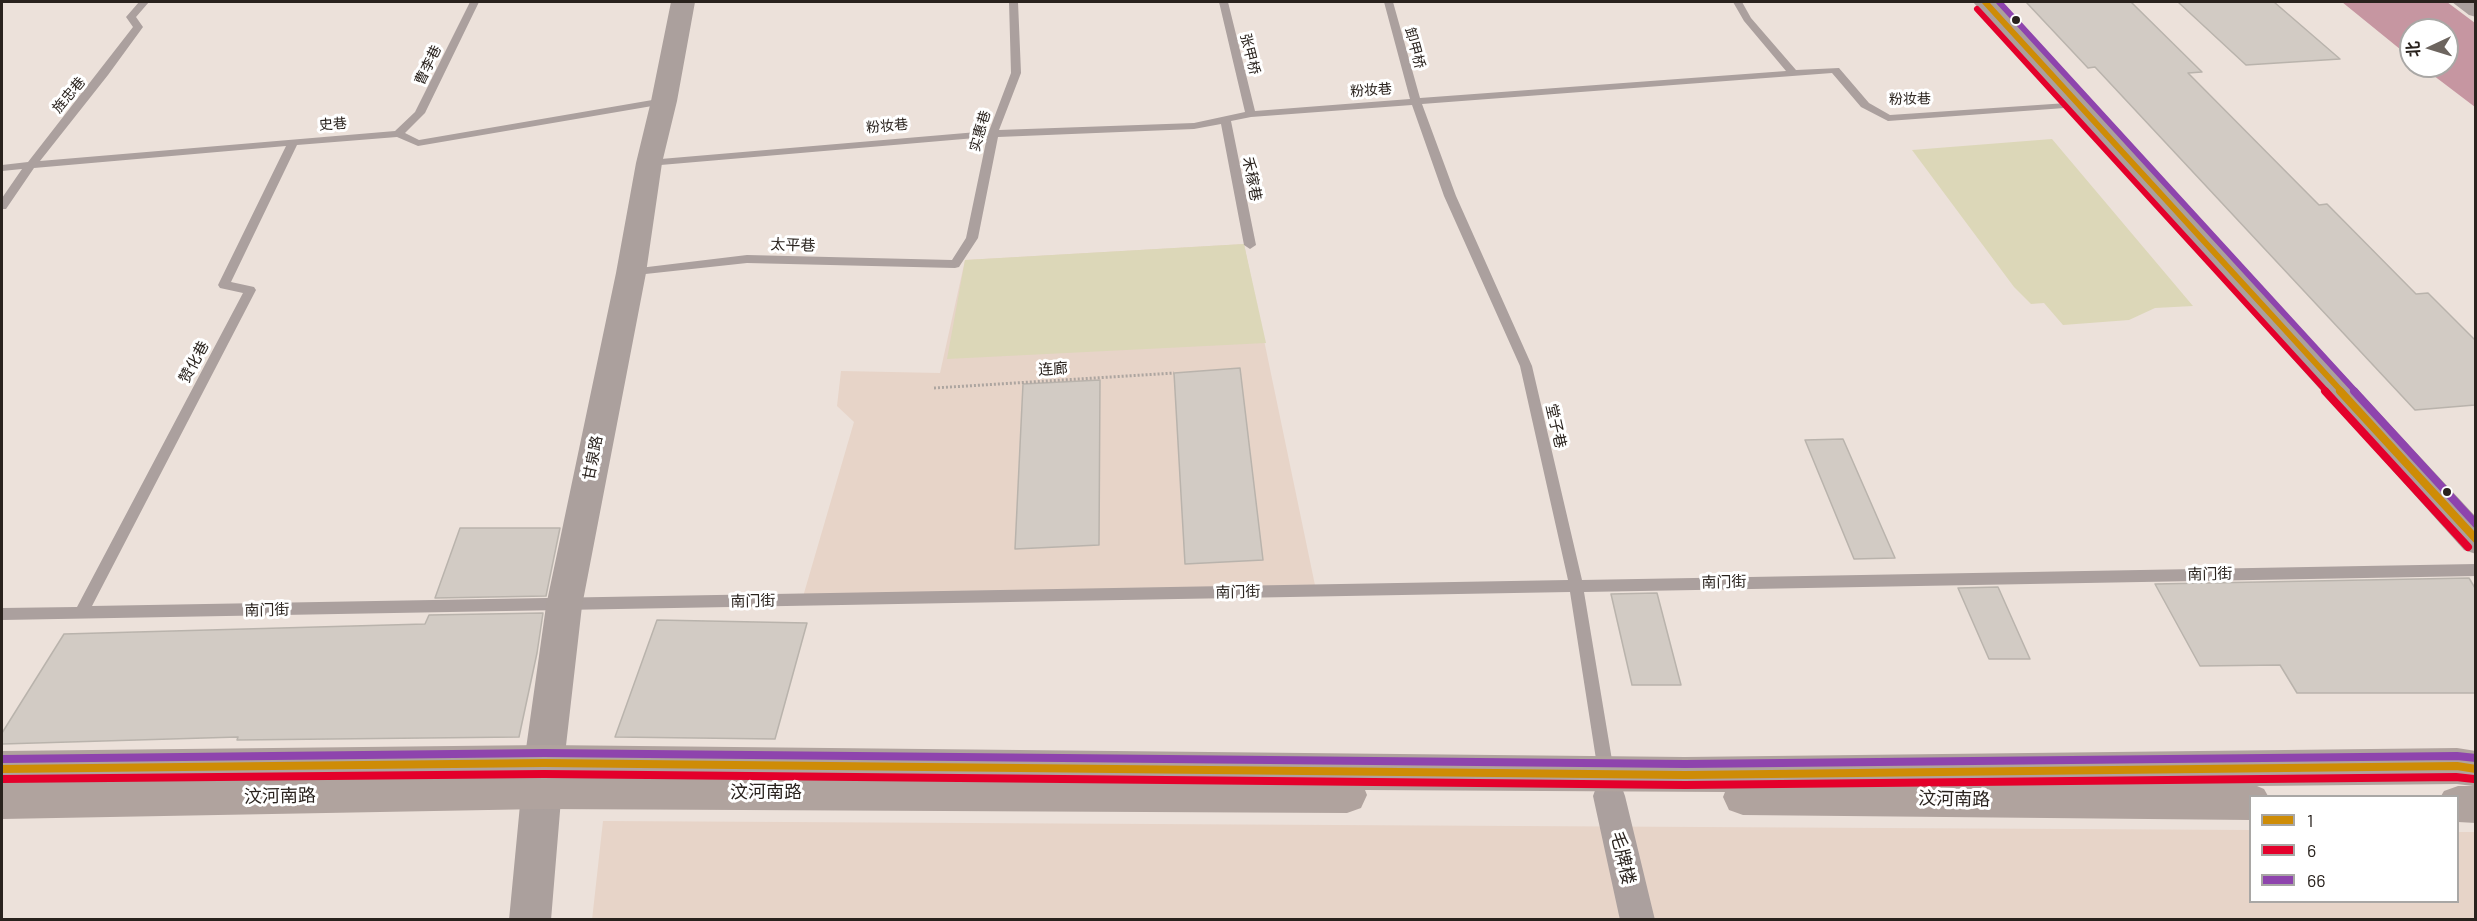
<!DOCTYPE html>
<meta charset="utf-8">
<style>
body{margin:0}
#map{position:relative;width:2477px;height:921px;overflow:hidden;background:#ece1da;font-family:Barlow,"Noto Sans SC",sans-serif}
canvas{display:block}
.frame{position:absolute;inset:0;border:3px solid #29221d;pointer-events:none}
.legend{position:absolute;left:2249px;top:795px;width:210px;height:108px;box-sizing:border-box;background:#fff;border:2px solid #a9a7a5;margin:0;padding:8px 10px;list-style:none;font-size:18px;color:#29221d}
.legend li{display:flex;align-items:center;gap:12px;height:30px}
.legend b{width:30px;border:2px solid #a9a7a5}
.north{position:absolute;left:2399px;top:18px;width:60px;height:60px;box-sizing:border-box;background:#fff;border:2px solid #a9a7a5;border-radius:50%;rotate:266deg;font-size:16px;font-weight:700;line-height:24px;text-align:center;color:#29221d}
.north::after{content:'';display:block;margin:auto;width:21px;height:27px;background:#6d655f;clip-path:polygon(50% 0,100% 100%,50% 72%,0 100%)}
</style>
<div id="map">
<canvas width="2477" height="921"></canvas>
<div class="frame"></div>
<ul class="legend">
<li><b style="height:8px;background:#ce8c06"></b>1</li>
<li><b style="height:8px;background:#e4002b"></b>6</li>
<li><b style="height:8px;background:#8e44ad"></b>66</li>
</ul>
<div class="north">北</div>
</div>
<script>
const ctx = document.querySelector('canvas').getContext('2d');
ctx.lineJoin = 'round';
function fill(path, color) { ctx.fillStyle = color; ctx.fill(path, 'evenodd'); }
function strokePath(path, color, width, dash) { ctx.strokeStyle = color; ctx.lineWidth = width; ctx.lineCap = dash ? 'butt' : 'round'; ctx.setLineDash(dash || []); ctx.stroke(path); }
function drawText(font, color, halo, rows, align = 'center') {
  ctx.font = font + ' Barlow,"Noto Sans SC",sans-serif'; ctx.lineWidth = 6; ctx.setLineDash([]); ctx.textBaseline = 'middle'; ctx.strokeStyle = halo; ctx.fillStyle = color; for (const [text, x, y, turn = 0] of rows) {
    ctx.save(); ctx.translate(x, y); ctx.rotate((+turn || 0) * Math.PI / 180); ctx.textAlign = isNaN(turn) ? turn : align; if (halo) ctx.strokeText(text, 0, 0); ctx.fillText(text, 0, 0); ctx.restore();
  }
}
fill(new Path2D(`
 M1244 244 1316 590 802 600 854 422 837 406 841 371 940 373 965 260Z
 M603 821 2250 830V902H2458V832H2476L2475 920H592Z`), '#e7d4c8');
fill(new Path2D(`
 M2052 139 2193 306 2155 308 2129 320 2063 325 2044 303 2031 304 2014 287 1912 150Z
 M1244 244 1266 343 947 359 965 260Z`), '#dcd7b8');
fill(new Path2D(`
 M2342 2H2447L2475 23V107L2421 66H2447V30H2411V58Z`), '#c696a1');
const building = new Path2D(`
 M2026 2H2131L2202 72 2188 73 2319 205 2327 204 2416 294 2428 293 2475 340V405L2415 410 2095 67 2088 68Z
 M2178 2H2274L2340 59 2246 65Z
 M1240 368 1263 560 1185 564 1174 373Z
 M1100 380 1099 545 1015 549 1023 384Z
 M1843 439 1895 558 1854 559 1805 440Z
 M460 528H560L546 596 435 598Z
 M2469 578 2475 588V693H2297L2280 665 2200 666 2155 584Z
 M1998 587 2030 659H1989L1958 588Z
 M1657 593 1681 685H1632L1611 594Z
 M543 613 537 653 519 737 237 740 238 737 2 744V733L64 634 425 624 429 615Z
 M657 620 807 623 775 739 615 737Z`);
fill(building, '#d2cbc4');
strokePath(building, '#b9b3ac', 1.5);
strokePath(new Path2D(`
 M934 388 1174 373`), '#ada5a0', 3, [2, 2]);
fill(new Path2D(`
 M139 2H149L136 17 143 27 108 75 40 161 395 131 415 112 470 2H479L425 113 405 133 419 140 664 98 669 101 664 104 418 146 397 137 297 145 231 282 254 287 256 290 92 606 1568 580 1520 366 1444 196 1412 105 1251 117 1231 121 1256 245 1250 249 1244 245 1221 124 1194 129 998 137 978 238 959 267 955 268 747 263 627 276 625 273 631 269 747 255 952 260 966 238 987 137 649 166 644 163 649 160 989 131 1011 73 1009 2H1018L1021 73 999 130 1194 123 1245 112 1219 2H1228L1255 111 1410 99 1384 2H1393L1420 98 1786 71 1744 21 1733 2H1742L1751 18 1796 70 1839 68 1869 103 1890 115 2082 102V106L2078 107 1888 121 1861 107 1832 73 1422 104 1456 196 1532 366 1582 580 2476 564V576L1584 592 1614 772 1612 777 1606 779 1600 777 1598 772 1570 592 2 620V608L77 607 243 293 220 288 218 285 286 146 34 168 6 209H2V198L22 169 2 171V165L28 162 133 27 126 17Z`), '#aba09e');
fill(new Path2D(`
 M2452 2H2474L2476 17 2469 15Z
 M1609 781 1621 785 1625 796 1655 920H1620L1593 796 1597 785Z`), '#aba09e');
fill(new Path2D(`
 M671 2H695L677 101 662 163 646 273 582 606 564 763 551 920H509L524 763 546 606 616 273 636 163 651 101Z
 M1973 2H1997L2476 517V554L2464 550Z`), '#aba09d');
fill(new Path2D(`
 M544 745 1685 757 2457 748 2476 751V823L2458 822V796H2441L2444 791 2458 786H2473L2457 784 2257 786 2264 789 2268 796H2250V820L1743 815 1729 810 1723 797 1725 792 1365 790 1367 795 1361 808 1347 813 542 809 2 819V751Z`), '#b0a39e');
strokePath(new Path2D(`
 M1985 2 2342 392`), '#ce8c06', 6);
strokePath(new Path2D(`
 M2340 391 2476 539
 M2 769 544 763 1685 775 2457 766 2476 769`), '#ce8c06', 8);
strokePath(new Path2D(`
 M1977 9 2327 392`), '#e4002b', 6);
strokePath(new Path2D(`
 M2325 391 2468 547
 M2 779 544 774 1685 785 2456 777 2474 779`), '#e4002b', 8);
strokePath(new Path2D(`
 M1999 2 2356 392`), '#8e44ad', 6);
strokePath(new Path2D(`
 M2354 391 2476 524
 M2 759 544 753 1685 764 2457 756 2476 758`), '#8e44ad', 8);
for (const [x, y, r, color] of [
 [2016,20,5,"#29221d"],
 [2447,492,5,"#29221d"]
]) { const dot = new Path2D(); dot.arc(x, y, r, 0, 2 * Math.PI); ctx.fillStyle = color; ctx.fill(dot); strokePath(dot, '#fff', 2); }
drawText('14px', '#29221d', '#fff', [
 ["卸甲桥",1415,48,75],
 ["张甲桥",1250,54,76],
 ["曹李巷",428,65,-64],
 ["粉妆巷",1371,90,-4],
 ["旌忠巷",69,95,-50],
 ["粉妆巷",1910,99,-1],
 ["史巷",333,124,-4],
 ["粉妆巷",887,126,-5],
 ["实惠巷",980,131,-74]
]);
drawText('15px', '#29221d', '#fff', [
 ["禾稼巷",1252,179,79],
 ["太平巷",793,245,2],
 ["赞化巷",194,362,-62],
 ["连廊",1053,369,-4],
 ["堂子巷",1556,426,77],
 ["甘泉路",593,458,-79],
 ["南门街",2210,574,-1],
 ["南门街",1724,582,-1],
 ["南门街",1238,592,-1],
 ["南门街",753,601,-1],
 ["南门街",267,610,-1]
]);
drawText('18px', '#29221d', '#fff', [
 ["汶河南路",766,792],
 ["汶河南路",280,796,-1],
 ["汶河南路",1954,799,1],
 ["毛牌楼",1623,858,77]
]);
</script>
